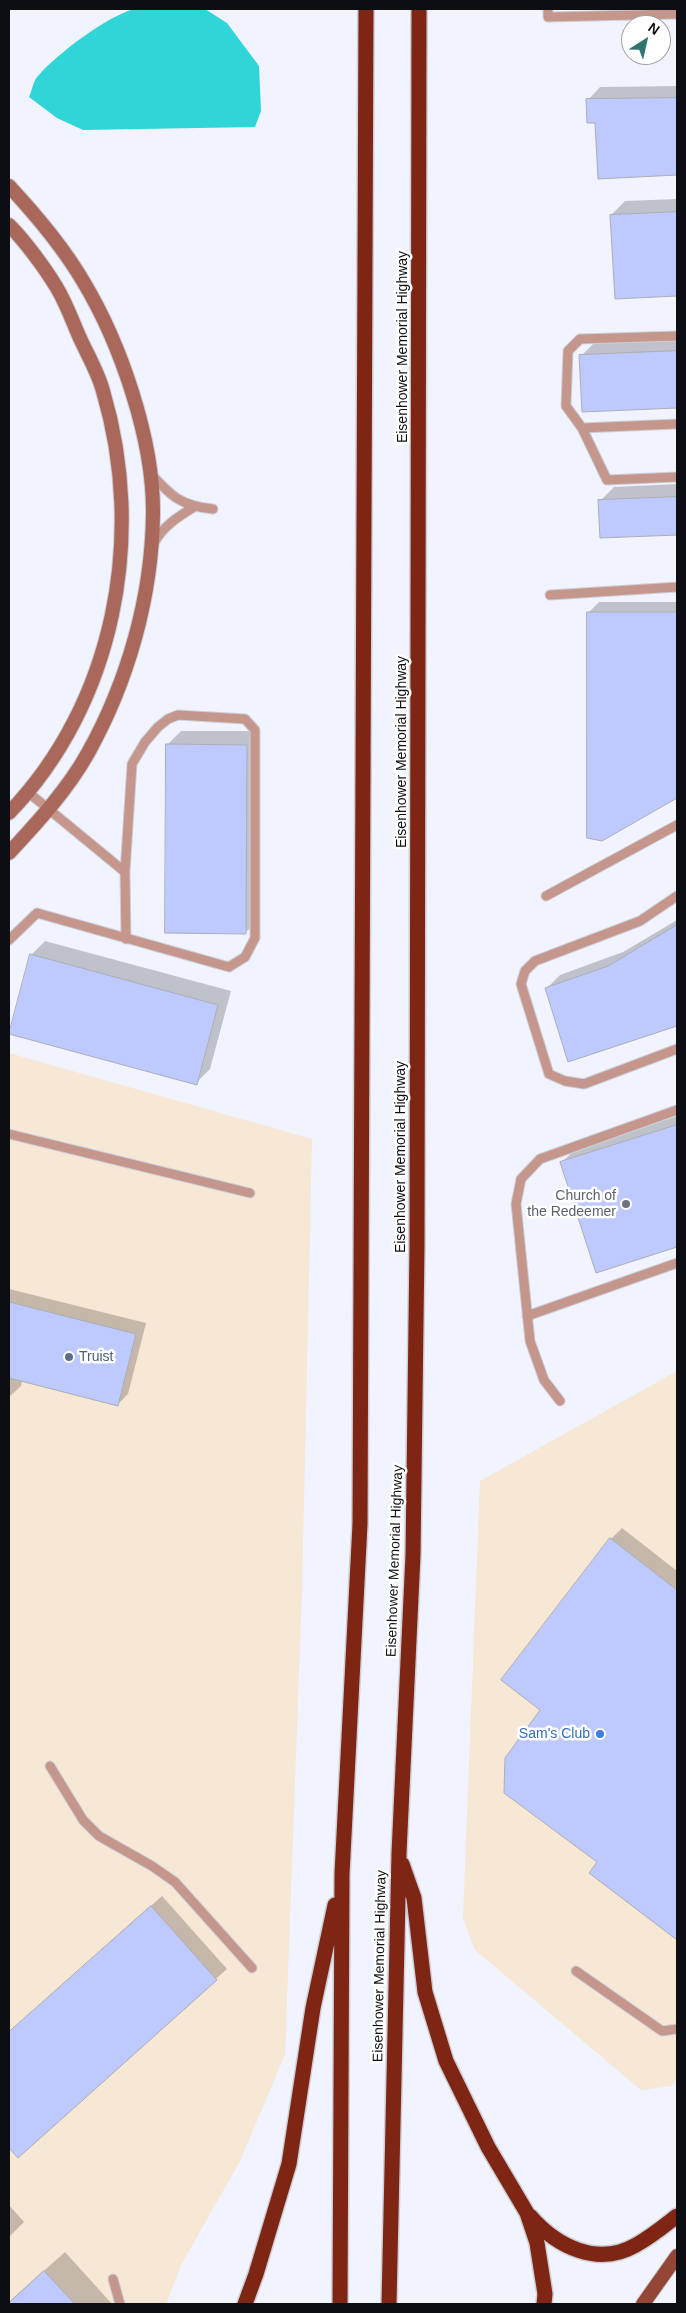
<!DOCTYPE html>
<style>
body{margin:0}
#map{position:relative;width:686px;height:2313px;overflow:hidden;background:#f1f3fe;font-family:Helvetica,sans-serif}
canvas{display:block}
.frame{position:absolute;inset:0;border:10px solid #0d0e11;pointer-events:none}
.north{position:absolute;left:621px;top:15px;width:50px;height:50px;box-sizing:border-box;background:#fff;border:1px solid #9e9fa0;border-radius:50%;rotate:35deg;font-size:14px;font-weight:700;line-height:20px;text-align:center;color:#0d0e11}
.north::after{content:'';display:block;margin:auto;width:18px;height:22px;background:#2e756e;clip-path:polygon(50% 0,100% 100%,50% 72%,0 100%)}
</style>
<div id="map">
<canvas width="686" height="2313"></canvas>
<div class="frame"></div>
<div class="north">N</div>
</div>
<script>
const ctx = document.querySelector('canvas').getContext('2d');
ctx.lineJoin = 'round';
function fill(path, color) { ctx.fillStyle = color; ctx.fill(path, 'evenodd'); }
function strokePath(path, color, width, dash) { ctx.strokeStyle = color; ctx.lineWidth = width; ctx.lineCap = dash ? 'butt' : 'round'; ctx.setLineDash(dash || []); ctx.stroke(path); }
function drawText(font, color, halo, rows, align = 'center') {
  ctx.font = font + ' Helvetica,sans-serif'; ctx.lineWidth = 5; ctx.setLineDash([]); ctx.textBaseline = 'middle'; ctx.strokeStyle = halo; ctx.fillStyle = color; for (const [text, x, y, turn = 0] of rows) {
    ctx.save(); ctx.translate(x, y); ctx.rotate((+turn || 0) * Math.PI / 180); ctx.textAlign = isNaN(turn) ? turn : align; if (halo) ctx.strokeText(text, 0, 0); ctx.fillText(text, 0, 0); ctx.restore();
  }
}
fill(new Path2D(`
 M9 1053 312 1139 302 1590 285 2055 239 2163 181 2265 166 2304H9Z
 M677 1371V2078L672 2086 641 2090 475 1950 463 1919 480 1481Z`), '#f7e7d5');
fill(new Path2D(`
 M134 9H205L227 23 259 66 261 111 255 127 83 130 57 118 29 97C32 91 33 81 38 76 58 53 106 17 134 9Z`), '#30d5d7');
fill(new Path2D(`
 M677 86V174L599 177 596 122 588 100 600 87Z
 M677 199V295L616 298 611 215 625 201Z
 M677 338V406L583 410 581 356 595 342Z
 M677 484V533L601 537 600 501 614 487Z
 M599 602H677V797L602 839 589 612Z
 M181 731H260L259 919 245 933 167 745Z
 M677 920V1025L569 1061 546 989 560 975 623 952Z
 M45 941 231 991 210 1069 196 1083 31 955Z
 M677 1116V1246L597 1271 562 1162 576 1149Z
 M9 1289 146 1323 128 1394 117 1405 22 1381 21 1386 9 1397Z
 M622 1528 677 1571V1938L591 1873 599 1861 542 1709 502 1680 611 1539Z
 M162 1896 227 1969 18 2156 9 2146V2033Z
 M9 2205 24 2222 9 2237Z
 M65 2252 112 2304H9V2302Z`), '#0003');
const building = new Path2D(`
 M677 98V175L598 179 595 123H587L586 99Z
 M677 212V296L615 299 610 215Z
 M677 351V408L582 412 579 355Z
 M677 497V535L600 538 598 500Z
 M587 612H677V798L602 841 587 838Z
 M166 744 247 745 246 934 165 933Z
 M677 925V1026L568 1062 545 988 608 966Z
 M30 954 218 1005 197 1085 9 1034Z
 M677 1125V1247L596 1273 560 1162Z
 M9 1302 136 1334 118 1406 9 1378Z
 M610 1538 677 1590V1940L589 1873 597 1862 504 1793 505 1758 540 1710 501 1680Z
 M151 1906 217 1980 18 2158 9 2148V2032Z
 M44 2271 75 2304H9V2303Z`);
fill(building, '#bec9fe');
strokePath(building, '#abadb7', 1);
const service = new Path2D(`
 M548 9V17L677 14
 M677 336 580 339 568 351 566 406 582 428 677 424
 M582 428 607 480 677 477
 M151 474C171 496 181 506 213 509
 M154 543C163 526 178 517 194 507
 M550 595 677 587
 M29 793 125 872
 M546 896 677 825
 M677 896 640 921 535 961 525 971 521 984 549 1074 565 1081 584 1084 677 1049
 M9 940 37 913 229 967 245 957 255 938V730L245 719 178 715 168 719 158 727 145 742 132 764 125 872 126 939
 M9 1134 250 1193
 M527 1316 677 1263
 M560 1401 544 1380 530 1341 516 1204 521 1179 540 1159 677 1110
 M50 1766 83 1820 99 1836 152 1866 175 1882 252 1968
 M576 1971 662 2031 677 2029
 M113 2279 120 2304`);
const secondary = new Path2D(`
 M9 186C36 215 63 247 83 281 121 344 154 441 153 514 152 597 128 681 88 753 68 789 37 823 9 853
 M9 225C25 241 45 268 57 288 66 303 72 320 79 336 87 354 98 372 103 391 146 536 115 703 9 813`);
const primary = new Path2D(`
 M643 2304 677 2256`);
const motorway = new Path2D(`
 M402 1864 414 1898 425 1992 446 2061 488 2147 527 2213 537 2243 545 2294 544 2304
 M530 2216C557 2247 598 2267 636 2245 651 2237 664 2226 677 2216
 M245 2304 256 2274 289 2164 313 2008 335 1905
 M340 2304 342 1874 360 1524 366 9
 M389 2304 399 1853 413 1555 417 1246 419 9`);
strokePath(service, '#cdced8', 11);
strokePath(secondary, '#cdced8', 16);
strokePath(primary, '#cdced8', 16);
strokePath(motorway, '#cdced8', 18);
strokePath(service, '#c4968c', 9);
strokePath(secondary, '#a9685a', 14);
strokePath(primary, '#934636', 14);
strokePath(motorway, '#7f2514', 15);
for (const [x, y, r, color] of [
 [626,1204,5,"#6b7280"],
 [69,1357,5,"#5c6f8a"],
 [600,1734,5,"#3f7fe0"]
]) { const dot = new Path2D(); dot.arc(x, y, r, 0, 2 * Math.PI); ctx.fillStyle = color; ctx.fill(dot); strokePath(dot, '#fff', 2); }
drawText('14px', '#0d0e11', '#fff', [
 ["Eisenhower Memorial Highway",403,347,-90],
 ["Eisenhower Memorial Highway",402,752,-90],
 ["Eisenhower Memorial Highway",401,1157,-90],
 ["Eisenhower Memorial Highway",395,1561,-88],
 ["Eisenhower Memorial Highway",380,1966,-89]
]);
drawText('14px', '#5b616d', '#fff', [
 ["Church of",616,1196],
 ["the Redeemer",616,1212]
], 'right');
drawText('14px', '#4e5e75', '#fff', [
 ["Truist",79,1357]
], 'left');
drawText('14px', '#366cbe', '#fff', [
 ["Sam's Club",590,1734]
], 'right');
</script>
